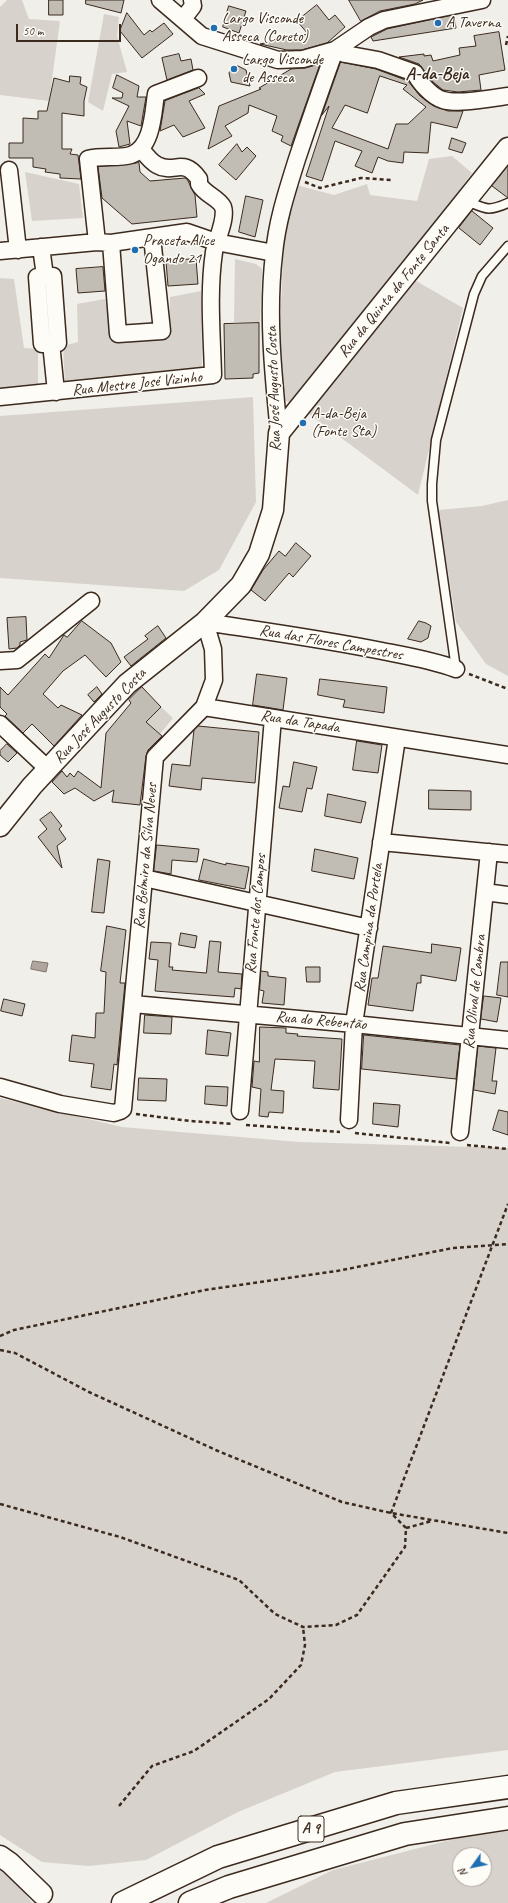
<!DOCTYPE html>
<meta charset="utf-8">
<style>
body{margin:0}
#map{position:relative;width:508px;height:1903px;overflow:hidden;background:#f1efea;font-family:Caveat,sans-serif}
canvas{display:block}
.north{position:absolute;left:452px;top:1847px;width:40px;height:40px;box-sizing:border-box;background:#fdfcf7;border:1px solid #afa8a0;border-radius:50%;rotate:237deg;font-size:11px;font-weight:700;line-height:16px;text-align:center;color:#3b2a1e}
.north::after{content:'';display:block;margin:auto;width:14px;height:18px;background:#1f6fb2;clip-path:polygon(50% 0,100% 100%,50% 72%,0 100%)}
.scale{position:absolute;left:16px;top:24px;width:105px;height:18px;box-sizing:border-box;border:2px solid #3b2a1e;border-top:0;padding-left:5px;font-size:12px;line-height:14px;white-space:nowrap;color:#3b2a1e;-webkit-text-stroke:3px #fdfcf7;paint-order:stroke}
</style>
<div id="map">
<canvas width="508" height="1903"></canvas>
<div class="north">N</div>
<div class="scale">50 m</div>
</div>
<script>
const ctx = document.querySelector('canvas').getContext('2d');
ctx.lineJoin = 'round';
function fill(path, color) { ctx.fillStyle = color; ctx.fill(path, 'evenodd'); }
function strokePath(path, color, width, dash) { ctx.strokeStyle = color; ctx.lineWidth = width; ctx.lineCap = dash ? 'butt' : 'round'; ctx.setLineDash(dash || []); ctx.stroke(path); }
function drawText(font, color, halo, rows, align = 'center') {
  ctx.font = font + ' Caveat,sans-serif'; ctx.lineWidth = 3; ctx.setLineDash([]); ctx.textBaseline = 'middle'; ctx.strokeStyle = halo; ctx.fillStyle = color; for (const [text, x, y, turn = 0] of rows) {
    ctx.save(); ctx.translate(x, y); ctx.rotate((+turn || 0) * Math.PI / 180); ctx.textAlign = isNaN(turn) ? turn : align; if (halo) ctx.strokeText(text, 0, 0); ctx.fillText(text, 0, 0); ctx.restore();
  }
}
fill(new Path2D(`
 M7 0H22L29 19 60 21 49 101 0 95V7Z
 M104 14 119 17 117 36 127 72 112 74 103 111 88 102Z
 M452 156 472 173 423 240 292 404 283 399 279 359 284 229C287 214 294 200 296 185L334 195 367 184 370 195 417 201 429 159Z
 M25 172 79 184 83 218 32 221Z
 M235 259 256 264 262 269 260 323 234 322Z
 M0 278 14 279 24 348 38 349V384L0 388Z
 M411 278 463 308 418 495 309 414Z
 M201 291 202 368 65 383 63 346 78 342 77 304 110 298 113 340 169 335 170 297Z
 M253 397 256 502 219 570 184 591 0 578V416Z
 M508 500V676L486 664 456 622 438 510 482 506Z
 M161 707 173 718 160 734 146 722Z
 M0 1098 122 1127 299 1142 508 1148V1750L335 1772 238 1812 146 1860 89 1866 42 1862 0 1835Z
 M508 1831V1903H266L333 1870 458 1838ZM460 1855H484V1879H460Z
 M0 1867 11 1874 32 1903H0Z`), '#d7d2cc');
const water = new Path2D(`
 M33 961 48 963 46 972 31 969Z`);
fill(water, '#aea69f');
strokePath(water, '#80746b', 1);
const building = new Path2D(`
 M49 0H63V15H49Z
 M86 0H124L121 13 86 4Z
 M349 0H423L415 4 380 11 361 21Z
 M317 5 329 20 335 15 345 27 327 43 302 50H287L260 44 308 34 297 21Z
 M229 6 246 11 239 33 223 27Z
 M127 13 144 35 150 30 152 32 164 23 173 34 142 58 120 31Z
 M454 15 456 28 373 41 371 37 387 29Z
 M499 32 505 70 479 75 481 90 458 92 443 90 433 82 419 64 399 57 424 54V56L431 55 433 61 460 55 459 48 476 46 474 36Z
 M179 54 181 61 191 59 193 70 167 80 162 58Z
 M341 62 376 69 408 81 420 96 434 106 448 111H463L457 128 431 122 428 153 404 152 403 163 388 161 378 157 372 173 355 166 362 151 335 141 322 181 306 176 329 106 322 115ZM380 76 407 85 403 89 426 107 408 124H396L388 149 332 128 345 105 367 113Z
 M320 64 291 146 281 141 283 136 272 131 277 116 249 105 248 113 225 126 232 136 208 149 219 106 261 89 259 88 291 69 305 68Z
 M238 66 246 70 250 86 231 82 229 73Z
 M117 75 139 86 137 97H146L141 126 127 121 130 144 119 147 116 131 129 106 112 98H122L123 93 113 88Z
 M70 76 81 77 80 84 87 87 84 101V116L62 113V149H72L70 154 78 155 81 179 60 178V174L45 172 46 169 33 167V158H9V143H23V118L38 119V111H47L54 78 69 82Z
 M199 88 205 94 189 101 205 128 183 137 174 125 160 131 165 101Z
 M452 138 466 143 462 153 449 149Z
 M237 144 242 152 247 147 256 156 236 180 219 165Z
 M139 163 140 172 150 181 185 178 187 179 195 195 197 217 132 224 102 198 98 167Z
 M508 166V198L492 186Z
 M246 196 263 200 255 237 239 232Z
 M472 211 493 228 480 245 459 228Z
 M196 259 198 284 168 286 166 261Z
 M103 267 105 291 78 293 76 269Z
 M259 323V373L253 374V378L225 379 224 324Z
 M296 543 311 556 293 577 289 573 265 601 251 590 263 570 279 551 285 556Z
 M26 617 27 640 20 642V645L17 648 9 649 7 618Z
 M82 621 111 643 121 662 106 677 85 655 63 671 43 694 58 708 61 705 82 715 54 746 32 724 23 733 5 716 7 714 0 707V687L8 695 45 654 49 658 64 635 67 637Z
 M419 621 426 623 431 626 428 638 421 642 408 639Z
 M158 626 166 638 131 666 124 657 148 639 145 636Z
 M257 674 287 678 283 710 253 705Z
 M320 679 387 687 384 713 343 707 345 700 318 695Z
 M97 687 102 694 94 702 88 695Z
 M142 687 161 707 146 722 162 736 148 750 146 756 140 805 112 802 114 790 94 801 75 788 64 794 52 782 62 771 67 777 70 773 74 777 78 771 101 788 106 733 131 703 129 700Z
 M198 726 259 732 255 783 202 778 201 790 169 786 172 764 190 766 194 730Z
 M357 741 382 745 378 773 353 770Z
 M7 744 17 753 8 762 0 755V751Z
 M294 762 317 767 312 789 307 788 302 812 279 808 283 786 289 787Z
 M429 790 471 791V810L429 809Z
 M328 794 366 802 361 823 325 816Z
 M51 812 62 826 59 829 66 839 57 846 62 868 38 837 47 829 40 820Z
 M157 845 199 849 197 862 172 860 171 874 154 871Z
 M315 849 358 858 354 879 312 871Z
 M98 859 110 861 104 913 92 912Z
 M204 859 226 865V863L249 867 245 889 199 880Z
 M107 926 126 930 120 983H125L117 1065 114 1064 111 1090 91 1087 94 1064 69 1061 72 1035 95 1038 96 1013H104L106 972 101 971Z
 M181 933 197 936 195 948 179 945Z
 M210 941 221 942 218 972 242 974 241 989 235 988 234 997 155 991 158 960 149 959 151 942 171 943 169 967H173L172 970 206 973Z
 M432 944 461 948 456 981 421 975V983H417L413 1011 368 1005 372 978H378L383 946 431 953Z
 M501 962H508V997L497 995Z
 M306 967H320V982H307Z
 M261 971 268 972V976L286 978 284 1005 262 1003 264 991 260 990Z
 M484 996 501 998 497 1022 481 1019Z
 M4 999 25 1004 22 1016 1 1011Z
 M145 1015 172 1017 171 1034 144 1033Z
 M260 1027 286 1028V1033L298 1034 297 1036 342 1039 339 1090 313 1088 315 1061 275 1059 271 1090 284 1091 283 1113 269 1112 268 1117 259 1116 261 1089 252 1087 254 1061 259 1062Z
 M208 1030 231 1033 228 1056 206 1054Z
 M364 1035 460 1045 456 1079 362 1069Z
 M478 1046 496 1048 492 1081H497L495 1094 474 1090Z
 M139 1078 167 1079 166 1101 138 1100Z
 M206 1086 228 1087 227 1106 205 1104Z
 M374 1103 400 1105 398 1127 373 1124Z
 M499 1110 508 1112V1135L493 1130Z`);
fill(building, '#c1bcb4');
strokePath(building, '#3b2a1e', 1);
const service = new Path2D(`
 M467 201C486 209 488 212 508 203
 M456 669 432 501V484L436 440 474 294 482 276 508 246`);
const minor = new Path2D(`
 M160 0 202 36 278 60 303 59 335 50 369 27 384 20 482 0
 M183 19 193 6 192 0
 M335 50 345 54 378 60 415 73C419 82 432 97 443 100 459 105 491 98 508 96
 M9 170 18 250
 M97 242 88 159C102 155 118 159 131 155 153 147 153 112 156 94L198 78
 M111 243 118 334 162 331 152 237
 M41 247 45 276
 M0 251 97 242 111 243 187 232 216 242 274 253
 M53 276 58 343 42 344 37 277Z
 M51 343 56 392
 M0 397 213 375C212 335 208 293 214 252 216 240 227 219 223 207 219 198 204 194 199 184V179C183 156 174 175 157 165 151 162 145 154 141 149
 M279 433C273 373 267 314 274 254 277 221 287 191 297 159 309 123 322 86 335 50
 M0 661 17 660 91 601
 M204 707 508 755
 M0 724 48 769
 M381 842 508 854
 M144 878 369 928
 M485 892 508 895
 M133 1004 354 1024 508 1040
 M0 1087 60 1104 114 1113 120 1111 123 1109 155 757 204 707 214 680 213 649 205 622C264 631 323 639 382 651 407 656 432 660 456 669
 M240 1111 273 718
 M349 1120 354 1024 397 738
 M460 1132 489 852`);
const tertiary = new Path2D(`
 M0 826 32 786 127 684 205 622 241 585 259 554 273 510 279 433 508 148
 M0 1856 10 1863 42 1894`);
const motorway = new Path2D(`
 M123 1903 218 1857 396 1803 508 1787
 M190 1903 229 1887 405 1834 508 1818`);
strokePath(service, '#3b2a1e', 11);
strokePath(minor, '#3b2a1e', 19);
strokePath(tertiary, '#3b2a1e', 23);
strokePath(motorway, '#3b2a1e', 25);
strokePath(new Path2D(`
 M506 45 508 36
 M305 182 320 188 361 178 391 180
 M469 674 508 689
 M136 1114 190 1121 233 1124
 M246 1125 340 1132
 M355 1133 450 1143
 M467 1145 508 1149
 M0 1336 14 1330 205 1290 337 1271 453 1248 508 1244
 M0 1350 15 1353 89 1392 218 1451 342 1502 391 1513 508 1533
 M0 1504 120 1537 239 1580 275 1614 303 1627 336 1625 357 1615 405 1547 406 1528 391 1513 508 1204
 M406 1528 432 1521
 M119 1806 152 1766 194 1751 269 1699 301 1665 305 1645 303 1627`), '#3b2a1e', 2.5, [4, 3]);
strokePath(service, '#fdfcf7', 8);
strokePath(minor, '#fdfcf7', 16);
strokePath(tertiary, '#fdfcf7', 20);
strokePath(motorway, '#fdfcf7', 22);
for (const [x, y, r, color] of [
 [438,23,4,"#1f6fb2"],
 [214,28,4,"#1f6fb2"],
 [234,69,4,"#1f6fb2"],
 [135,250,4,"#1f6fb2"],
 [303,423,4,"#1f6fb2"]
]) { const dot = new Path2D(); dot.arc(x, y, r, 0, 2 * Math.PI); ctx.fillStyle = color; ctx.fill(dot); strokePath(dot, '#fdfcf7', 1.5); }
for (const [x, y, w] of [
 [311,1829,26]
]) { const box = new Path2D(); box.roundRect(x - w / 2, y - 13, w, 26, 3); ctx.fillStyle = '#fdfcf7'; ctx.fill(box); strokePath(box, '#3b2a1e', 1); }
drawText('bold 15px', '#3b2a1e', null, [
 ["A 9",311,1829]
]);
drawText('16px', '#3b2a1e', '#fdfcf7', [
 ["Largo Visconde",222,19],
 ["Asseca (Coreto)",222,37],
 ["A Taverna",446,23],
 ["Largo Visconde",242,60],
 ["de Asseca",242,78],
 ["Praceta Alice",143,241],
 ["Ogando 21",143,259],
 ["A-da-Beja",311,414],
 ["(Fonte Sta)",311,432]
], 'left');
drawText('16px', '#3b2a1e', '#fdfcf7', [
 ["Rua da Quinta da Fonte Santa",394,291,-51],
 ["Rua Mestre José Vizinho",137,384,-6],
 ["Rua José Augusto Costa",274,389,-92],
 ["Rua das Flores Campestres",331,643,10],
 ["Rua José Augusto Costa",100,716,-46],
 ["Rua da Tapada",300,722,9],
 ["Rua Belmiro da Silva Neves",146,856,-85],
 ["Rua Fonte dos Campos",256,914,-85],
 ["Rua Campina da Portela",369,928,-82],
 ["Rua Olival de Cambra",475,992,-84],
 ["Rua do Rebentão",321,1021,5]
]);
drawText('bold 18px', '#3b2a1e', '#fdfcf7', [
 ["A-da-Beja",437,74]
]);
</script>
